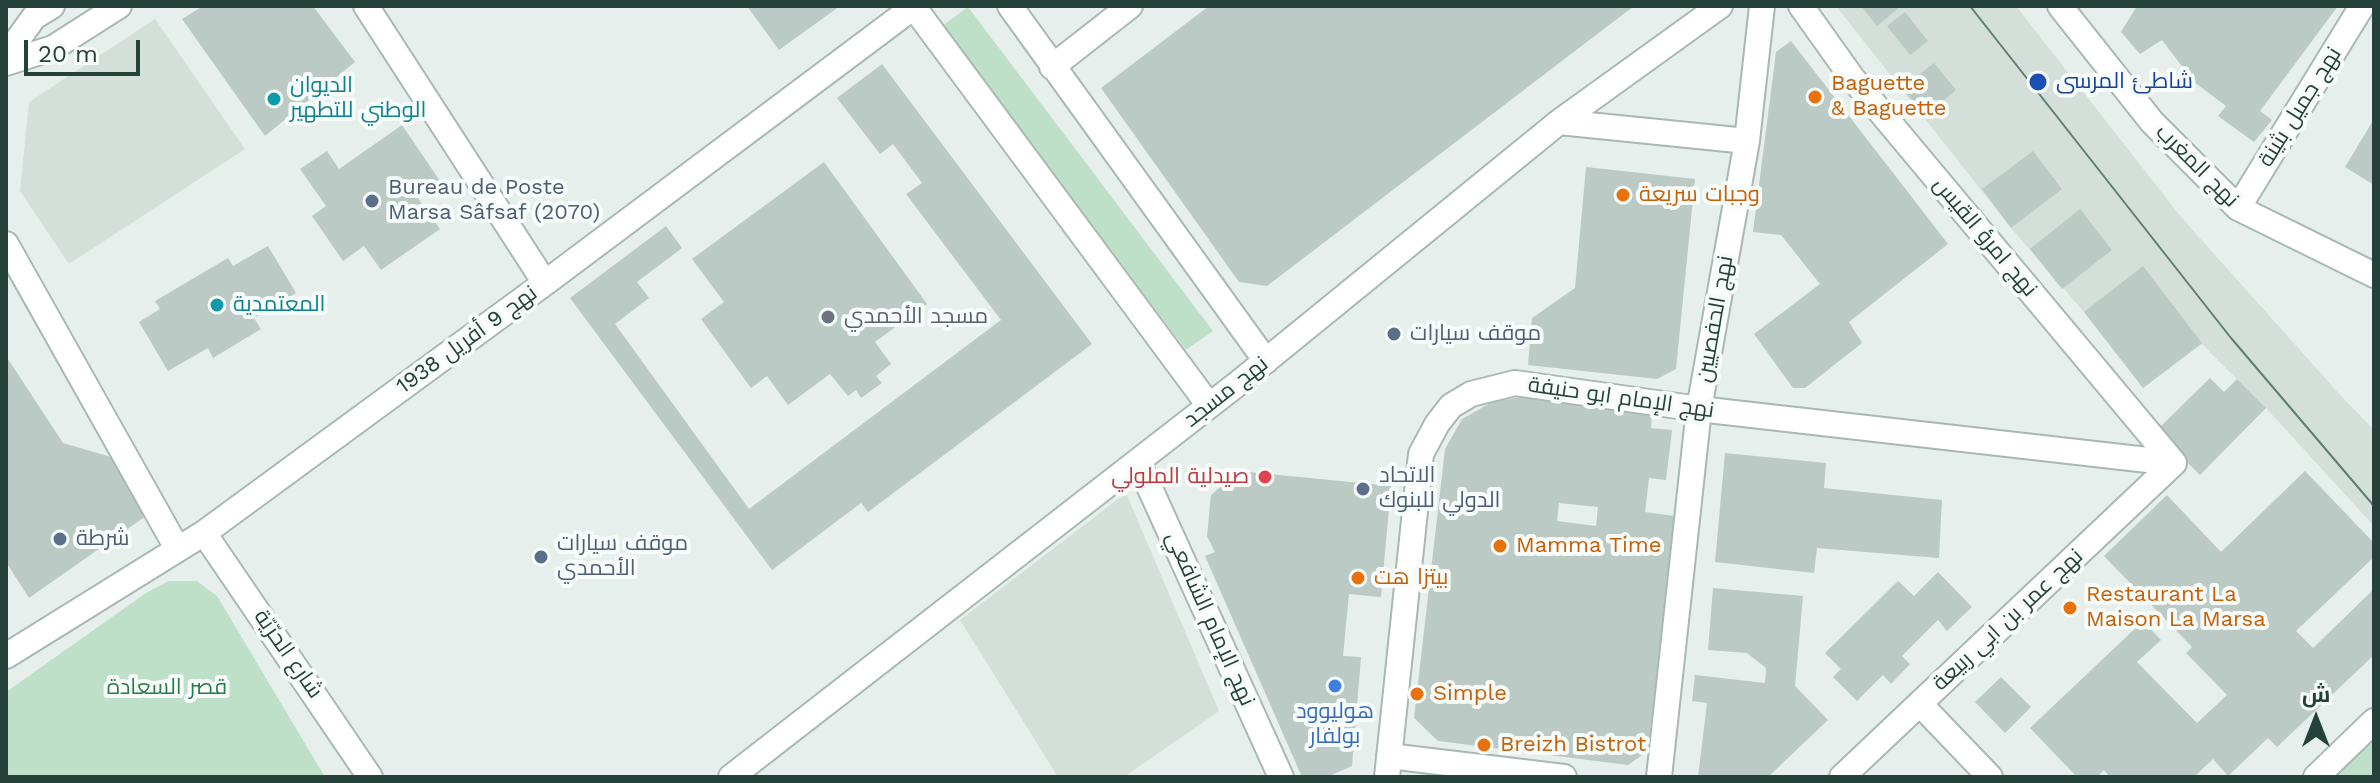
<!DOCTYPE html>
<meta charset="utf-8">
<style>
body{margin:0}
#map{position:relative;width:2380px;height:783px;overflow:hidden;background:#e6efeb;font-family:"Work Sans",Cairo,sans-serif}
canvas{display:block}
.frame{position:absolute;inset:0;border:8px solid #24423a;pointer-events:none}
.north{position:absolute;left:2276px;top:679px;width:80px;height:80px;-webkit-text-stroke:6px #f7fbf9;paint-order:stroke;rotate:0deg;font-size:22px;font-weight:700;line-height:32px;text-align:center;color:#24423a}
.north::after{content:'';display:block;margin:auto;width:28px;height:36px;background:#24423a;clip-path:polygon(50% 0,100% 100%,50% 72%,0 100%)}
.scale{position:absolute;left:24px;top:40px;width:116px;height:36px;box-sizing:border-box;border:4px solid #24423a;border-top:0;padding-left:10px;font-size:24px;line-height:28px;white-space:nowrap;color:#24423a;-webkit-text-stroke:6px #f7fbf9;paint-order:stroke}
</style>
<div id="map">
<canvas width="2380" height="783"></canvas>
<div class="frame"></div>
<div class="north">ش</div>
<div class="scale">20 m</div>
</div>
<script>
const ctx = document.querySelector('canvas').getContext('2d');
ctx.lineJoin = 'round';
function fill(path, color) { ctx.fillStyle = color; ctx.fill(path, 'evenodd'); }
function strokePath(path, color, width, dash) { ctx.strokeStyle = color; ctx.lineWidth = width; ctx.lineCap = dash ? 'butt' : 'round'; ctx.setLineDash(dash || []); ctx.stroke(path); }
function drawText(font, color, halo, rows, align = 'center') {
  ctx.font = font + ' "Work Sans",Cairo,sans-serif'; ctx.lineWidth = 8; ctx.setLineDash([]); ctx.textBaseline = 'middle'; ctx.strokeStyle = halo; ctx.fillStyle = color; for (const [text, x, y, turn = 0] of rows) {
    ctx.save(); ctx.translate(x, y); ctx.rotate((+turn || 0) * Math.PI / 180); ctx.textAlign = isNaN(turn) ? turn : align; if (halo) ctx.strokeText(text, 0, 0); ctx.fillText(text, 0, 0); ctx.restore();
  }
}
fill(new Path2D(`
 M1836 6H2016L2181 217 2342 397 2374 430V526L2266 408 2202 344 2143 388 2084 312 2011 228Z
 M155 19 245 149 69 264 20 191 29 102Z
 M1126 493 1219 711 1124 777H1058L960 620Z`), '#d4dfda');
fill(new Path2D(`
 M968 7 1213 331 1186 350 942 26Z
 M169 581H197L217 596 325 777H6V692L146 593Z
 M2374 723V777H2315Z`), '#bfe0c8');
fill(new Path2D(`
 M203 6H313L355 62 265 136 182 19Z
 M747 6H840L779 50Z
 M1209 6H1634L1267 286 1239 282 1101 88Z
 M1861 6H1901L1877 26Z
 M2137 6H2338L2260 111 2272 120 2254 142 2218 116 2226 106 2194 82 2162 40 2140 54 2121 32Z
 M1905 12 1928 41 1910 55 1887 26Z
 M1791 41 1948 244 1849 322 1862 343 1805 388H1793L1754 334 1820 284 1781 235 1753 232 1776 52Z
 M1934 63 1956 90 1925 116 1902 88Z
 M882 64 1092 344 868 512 861 503 772 570 570 298 666 226 682 248 637 282 649 298 615 324 749 509 1001 320 906 194 922 183 893 144 880 154 837 98Z
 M2374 119V185L2345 167Z
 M402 125 440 181 417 197 440 229 381 270 364 246 343 261 312 216 326 206 300 169 327 151 339 169Z
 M2033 151 2062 189 2011 228 1982 189Z
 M824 162 927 304 875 342 891 364 876 376 882 383 861 398 856 390 848 396 830 374 788 405 767 376 751 388 701 319 724 302 692 259Z
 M1586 167 1695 179 1676 369 1657 379 1528 365 1532 318 1575 288Z
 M2080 209 2112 250 2062 289 2030 249Z
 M268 246 296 293 254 318 261 329 213 358 208 348 168 371 139 322 160 309 155 301 228 258 233 266Z
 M2143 266 2202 343 2143 388 2084 312Z
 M6 356 63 443 111 457 146 516 29 598 6 562Z
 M2210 378 2224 392 2237 379 2266 408 2200 475 2156 431Z
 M1521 397 1652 412 1651 428 1672 430 1666 480 1649 478 1645 512 1674 516 1648 751 1628 765 1438 741 1414 718 1445 449 1462 419 1492 402ZM1559 503 1598 507 1596 526 1557 521Z
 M1725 453 1826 463 1824 488 1942 500 1939 558 1817 548 1814 573 1715 562Z
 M1239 471 1391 486 1381 597 1349 594 1343 656 1361 657 1352 766 1327 777H1302L1205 556 1215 552 1207 536 1211 495Z
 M2305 471 2374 543V557L2296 631 2313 648 2374 589V655L2277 747 2268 738 2228 776 2213 759 2194 777H2110L2104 770 2097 777H2077L2030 728 2143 621 2161 640 2137 662 2197 723 2227 695 2186 653 2192 647 2104 556 2167 495 2221 552Z
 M1938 572 1972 607 1947 631 1938 620 1902 656 1910 664 1891 684 1883 675 1857 701 1833 677 1841 669 1825 653 1898 581 1914 596Z
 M1713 588 1803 596 1795 686 1828 720 1768 777H1698L1707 703 1692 701 1695 675 1765 683 1766 668 1747 653 1708 650Z
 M2001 677 2031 707 2005 733 1975 702Z`), '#bbcac4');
const minor = new Path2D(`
 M366 6 545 283
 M913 6 1208 404
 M1010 6 1266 361
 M1801 6 1853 79 2174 463
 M2060 6 2152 122 2238 208 2374 275
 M6 56 34 17 52 6
 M6 63 53 48 119 6
 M1052 67 1130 6
 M1559 122 1747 141
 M2238 208 2362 6
 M6 244 177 548
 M1138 462 1281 777
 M204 533 370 777
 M6 656 204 533 545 283 915 6
 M1920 704 1990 777
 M1389 756 1564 777
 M731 777 1236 385 1559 122 1720 6
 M1387 777 1421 454 1437 424 1451 406 1471 394 1515 383 1699 409 2174 463
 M1659 777 1699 409 1747 141 1762 6
 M1842 777 2174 463
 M2316 777 2374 721`);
strokePath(minor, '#a8b8b2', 28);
strokePath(minor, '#fff', 24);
strokePath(new Path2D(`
 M1970 6 2231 338 2374 506`), '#5f7d75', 2);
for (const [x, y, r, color] of [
 [2038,82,10,"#1a4fb4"],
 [1815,97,8,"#e8710a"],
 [274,99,8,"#0f9aa8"],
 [1623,195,8,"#e8710a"],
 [372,201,8,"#5c6f8a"],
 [217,305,8,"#0f9aa8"],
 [828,317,8,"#6b7280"],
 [1394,334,8,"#5c6f8a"],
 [1265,477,8,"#e0444e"],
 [1363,489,8,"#5c6f8a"],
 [60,539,8,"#5c6f8a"],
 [1500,546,8,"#e8710a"],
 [541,557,8,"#5c6f8a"],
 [1358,578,8,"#e8710a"],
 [2070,608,8,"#e8710a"],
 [1335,686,8,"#3f7fe0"],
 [1417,694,8,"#e8710a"],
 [1484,745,8,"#e8710a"]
]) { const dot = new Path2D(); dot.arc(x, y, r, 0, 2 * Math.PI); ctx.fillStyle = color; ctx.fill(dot); strokePath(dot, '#f7fbf9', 3); }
drawText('22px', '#164399', '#f7fbf9', [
 ["شاطئ المرسى",2056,82]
], 'left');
drawText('22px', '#c56008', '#f7fbf9', [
 ["Baguette",1831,84],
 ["& Baguette",1831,109],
 ["وجبات سريعة",1639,195],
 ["Mamma Time",1516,546],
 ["بيتزا هت",1374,578],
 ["Restaurant La",2086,595],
 ["Maison La Marsa",2086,620],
 ["Simple",1433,694],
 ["Breizh Bistrot",1500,745]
], 'left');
drawText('22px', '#0d838f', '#f7fbf9', [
 ["الديوان",290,86],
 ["الوطني للتطهير",290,111],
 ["المعتمدية",233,305]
], 'left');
drawText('22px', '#24423a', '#f7fbf9', [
 ["نهج جميل بثينة",2300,107,-58],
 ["نهج المغرب",2197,166,45],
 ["نهج امرؤ القيس",1985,237,50],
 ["نهج الحفصيين",1715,319,-80],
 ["نهج 9 أفريل 1938",467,340,-36],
 ["نهج مسجد",1226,392,-38],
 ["نهج الإمام ابو حنيفة",1621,398,8],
 ["نهج الإمام الشافعي",1210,619,66],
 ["نهج عمر بن ابي ربيعة",2008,620,-43],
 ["شارع الحرّيّة",288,654,55]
]);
drawText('22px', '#4e5e75', '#f7fbf9', [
 ["Bureau de Poste",388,188],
 ["Marsa Sâfsaf (2070)",388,213],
 ["موقف سيارات",1410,334],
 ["الاتحاد",1379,476],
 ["الدولي للبنوك",1379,501],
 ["شرطة",76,539],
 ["موقف سيارات",557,544],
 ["الأحمدي",557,569]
], 'left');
drawText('22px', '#5b616d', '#f7fbf9', [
 ["مسجد الأحمدي",844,317]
], 'left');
drawText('22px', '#be3a42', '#f7fbf9', [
 ["صيدلية الملولي",1249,477]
], 'right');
drawText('22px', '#2d7a4b', '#f7fbf9', [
 ["قصر السعادة",167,688]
]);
drawText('22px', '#366cbe', '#f7fbf9', [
 ["هوليوود",1335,712],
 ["بولفار",1335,737]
]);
</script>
